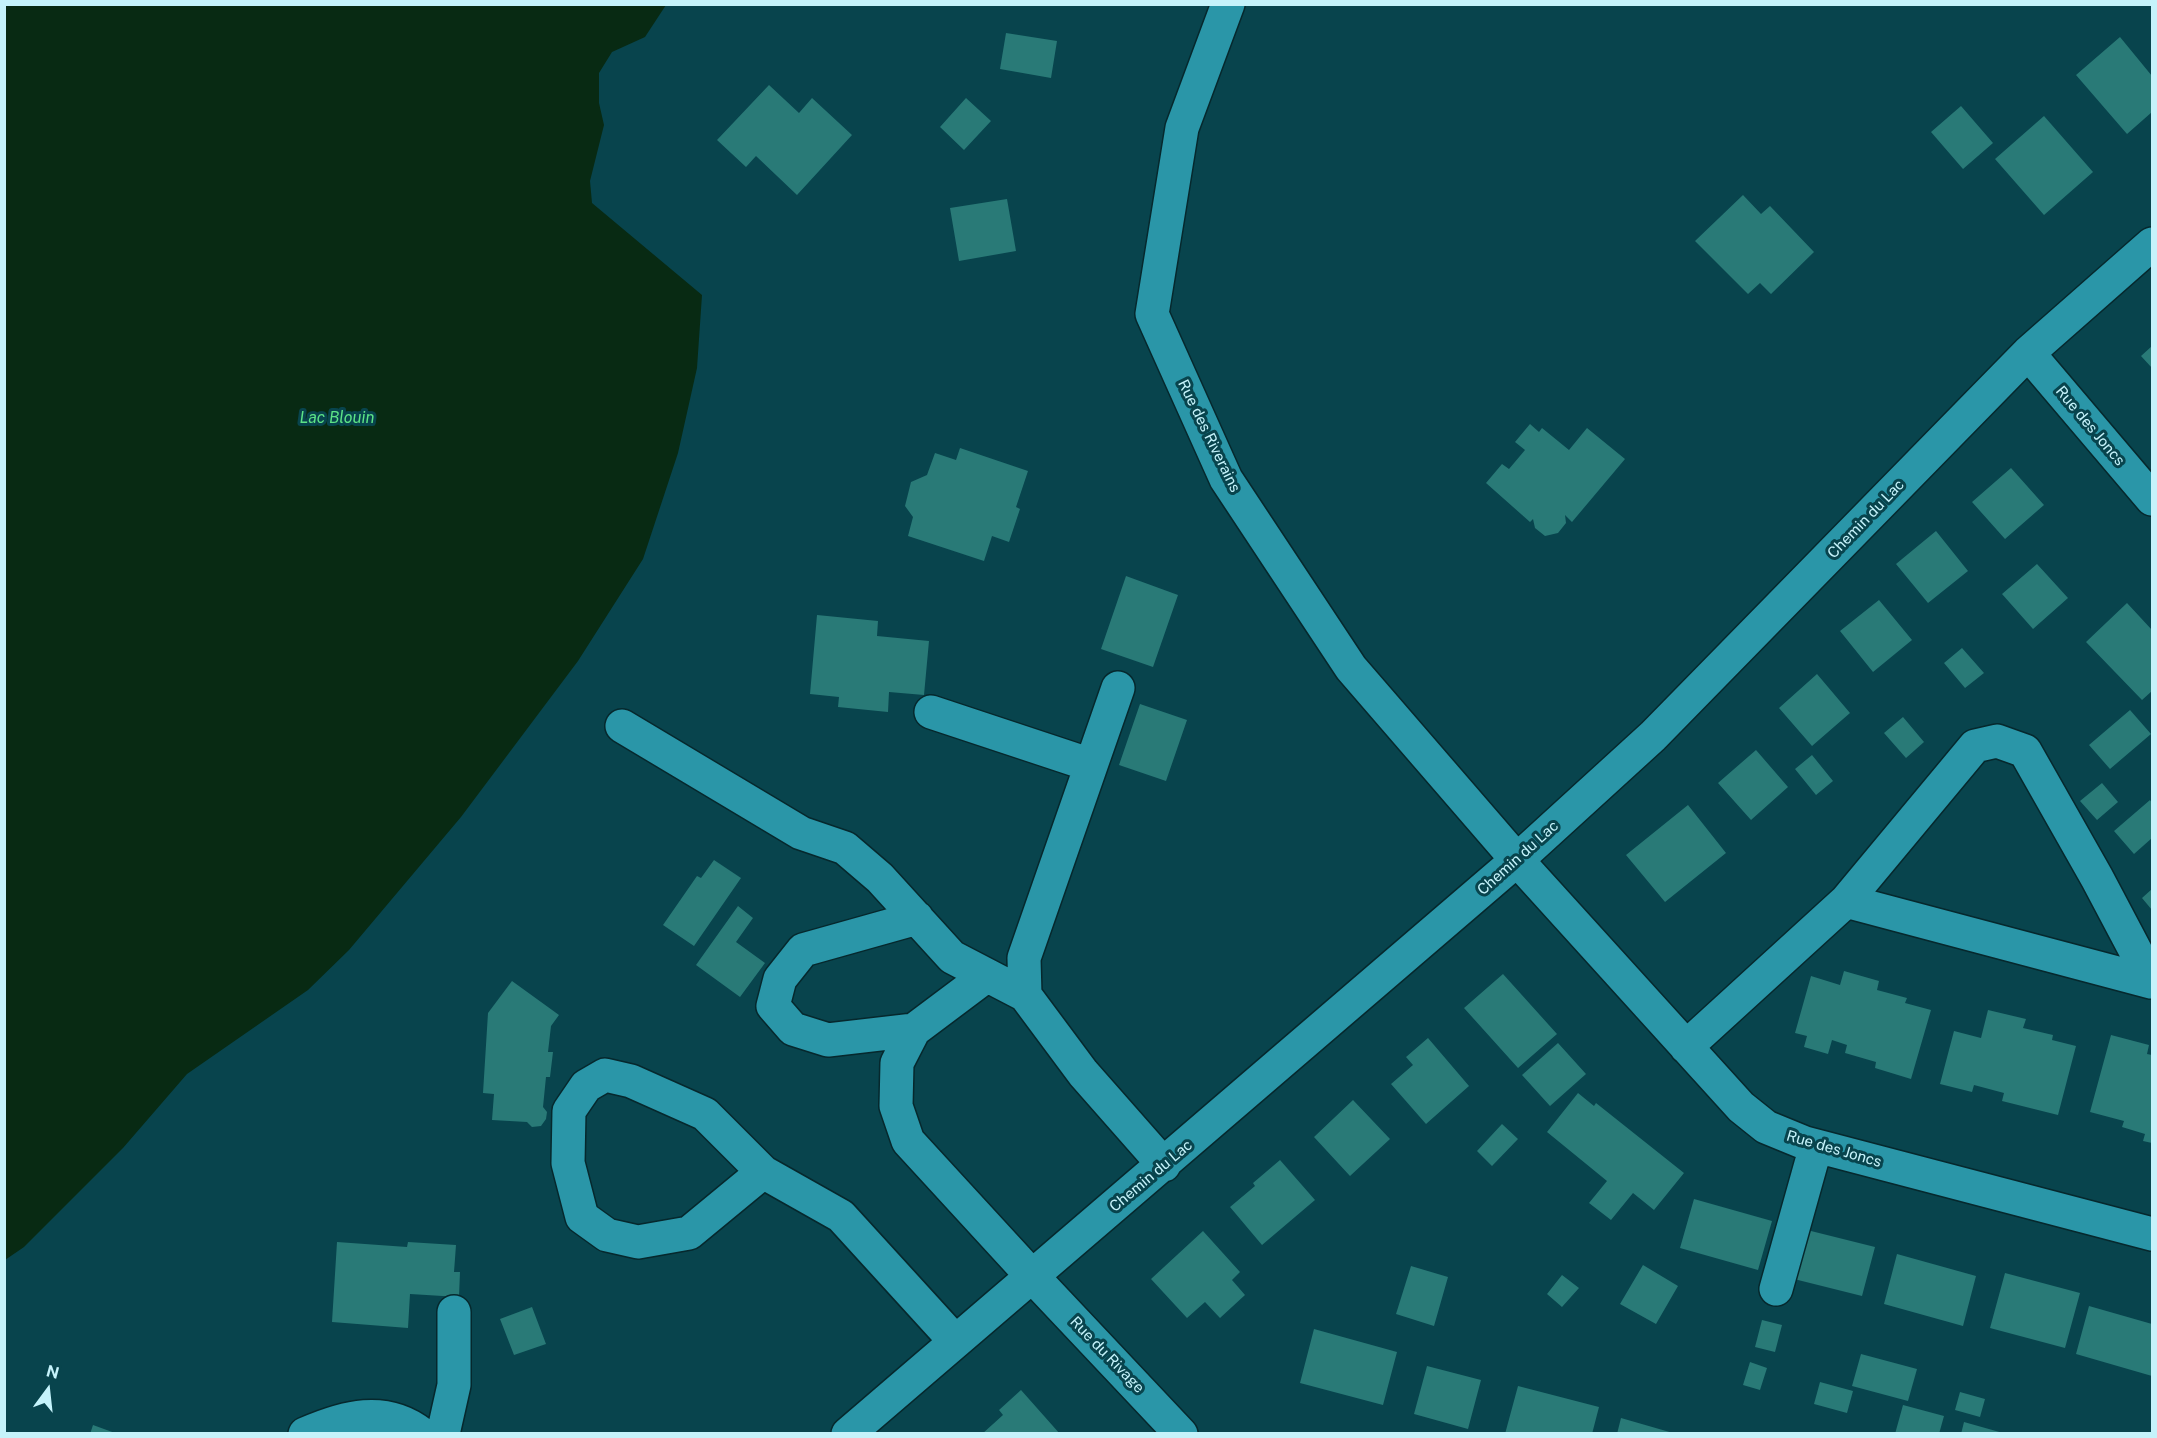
<!DOCTYPE html>
<style>
body{margin:0}
#map{position:relative;width:2157px;height:1438px;overflow:hidden;background:#08444d;font-family:"Public Sans",sans-serif}
canvas{display:block}
.frame{position:absolute;inset:0;border:6px solid #c5f3fb;pointer-events:none}
.north{position:absolute;left:18px;top:1360px;width:60px;height:60px;-webkit-text-stroke:4px #08444d;paint-order:stroke;rotate:15deg;font-size:16px;font-weight:700;line-height:24px;text-align:center;color:#c5f3fb}
.north::after{content:'';display:block;margin:auto;width:21px;height:27px;background:#c5f3fb;clip-path:polygon(50% 0,100% 100%,50% 72%,0 100%)}
</style>
<div id="map">
<canvas width="2157" height="1438"></canvas>
<div class="frame"></div>
<div class="north">N</div>
</div>
<script>
const ctx = document.querySelector('canvas').getContext('2d');
ctx.lineJoin = 'round';
function fill(path, color) { ctx.fillStyle = color; ctx.fill(path, 'evenodd'); }
function strokePath(path, color, width, dash) { ctx.strokeStyle = color; ctx.lineWidth = width; ctx.lineCap = dash ? 'butt' : 'round'; ctx.setLineDash(dash || []); ctx.stroke(path); }
function drawText(font, color, halo, rows, align = 'center') {
  ctx.font = font + ' "Public Sans",sans-serif'; ctx.lineWidth = 6; ctx.setLineDash([]); ctx.textBaseline = 'middle'; ctx.strokeStyle = halo; ctx.fillStyle = color; for (const [text, x, y, turn = 0] of rows) {
    ctx.save(); ctx.translate(x, y); ctx.rotate((+turn || 0) * Math.PI / 180); ctx.textAlign = isNaN(turn) ? turn : align; if (halo) ctx.strokeText(text, 0, 0); ctx.fillText(text, 0, 0); ctx.restore();
  }
}
fill(new Path2D(`
 M5 4 666 5 645 37 612 52 599 73V103L604 125 590 181 592 203 702 295 697 368 678 453 643 559 578 661 461 817 349 950 308 990 187 1074 123 1148 24 1247 5 1260Z`), '#082a13');
fill(new Path2D(`
 M1006 33 1057 41 1051 78 1000 69Z
 M2120 37 2152 76V112L2127 134 2076 75Z
 M769 85 799 113 812 98 852 135 797 195 756 156 746 167 717 140Z
 M966 98 991 121 964 150 940 127Z
 M1961 106 1993 143 1963 169 1931 132Z
 M2044 116 2093 172 2044 215 1995 159Z
 M1743 195 1761 214 1770 206 1814 252 1771 294 1760 283 1748 294 1695 241Z
 M1007 199 1016 251 959 261 950 208Z
 M2152 346V368L2141 356Z
 M1530 424 1539 432 1542 428 1569 450 1587 428 1625 459 1572 522 1565 515 1566 523 1558 533 1545 536 1535 528 1533 519 1530 522 1486 483 1502 464 1509 469 1525 450 1515 442Z
 M960 448 1028 471 1016 507 1020 509 1009 542 992 536 984 561 908 536 913 517 905 506 911 482 927 475 935 453 956 460Z
 M2011 468 2044 505 2005 539 1972 502Z
 M1936 531 1968 571 1928 603 1896 564Z
 M2037 564 2068 598 2033 629 2002 594Z
 M1126 576 1178 595 1153 667 1101 649Z
 M1879 600 1912 640 1873 672 1840 631Z
 M2127 603 2152 630V691L2142 700 2086 642Z
 M817 615 878 621 877 636 929 641 924 695 889 692 888 712 838 707 839 697 810 694Z
 M1962 648 1984 673 1965 688 1944 663Z
 M1817 674 1850 713 1812 746 1779 708Z
 M1140 704 1187 720 1166 781 1119 765Z
 M2130 710 2151 734 2110 769 2089 745Z
 M1903 717 1924 742 1906 758 1884 733Z
 M1756 750 1788 787 1751 820 1718 783Z
 M1812 755 1833 781 1816 795 1795 769Z
 M2102 783 2118 802 2097 820 2080 801Z
 M2150 800 2152 803V838L2134 854 2114 831Z
 M1688 805 1726 853 1665 902 1626 855Z
 M714 860 741 878 694 946 663 925 697 876 701 878Z
 M2152 889V910L2142 898Z
 M738 906 753 918 736 942 765 963 740 997 696 965Z
 M1844 971 1879 981 1877 990 1907 998 1905 1003 1931 1010 1911 1079 1875 1068 1876 1062 1845 1053 1847 1045 1832 1040 1828 1054 1804 1047 1807 1036 1795 1033 1811 976 1840 985Z
 M1503 974 1557 1034 1518 1068 1464 1008Z
 M512 981 559 1015 551 1026 548 1052H553L550 1077H546L543 1107 547 1112 546 1119 541 1126 532 1127 527 1122 492 1120 494 1094 483 1093 488 1013Z
 M1988 1010 2026 1019 2023 1028 2053 1035 2052 1040 2076 1046 2058 1115 2002 1101 2004 1093 1974 1085 1972 1092 1940 1084 1954 1031 1981 1038Z
 M2111 1035 2149 1045 2147 1054 2152 1055V1143L2143 1141 2145 1134 2122 1127 2124 1121 2090 1112Z
 M1428 1038 1469 1086 1426 1124 1391 1084 1413 1065 1406 1057Z
 M1558 1043 1586 1074 1550 1106 1522 1075Z
 M1578 1093 1594 1106 1596 1103 1684 1173 1654 1210 1633 1193 1611 1220 1589 1203 1607 1181 1547 1132Z
 M1353 1100 1390 1139 1350 1176 1314 1137Z
 M1502 1124 1518 1139 1492 1166 1477 1151Z
 M1280 1160 1315 1200 1262 1245 1230 1207 1255 1186 1253 1183Z
 M1694 1199 1772 1221 1758 1270 1680 1248Z
 M1807 1230 1875 1247 1862 1296 1794 1279Z
 M1203 1231 1240 1272 1232 1280 1245 1295 1220 1318 1205 1302 1187 1318 1151 1279Z
 M337 1242 407 1247 408 1242 456 1245 454 1272H460L459 1297 410 1294 408 1328 332 1322Z
 M1897 1254 1976 1276 1963 1326 1884 1304Z
 M1643 1265 1678 1286 1656 1324 1620 1304Z
 M1411 1266 1448 1277 1434 1326 1396 1314Z
 M2005 1273 2080 1293 2065 1348 1990 1328Z
 M1562 1275 1579 1288 1562 1307 1547 1294Z
 M2089 1306 2152 1324V1376L2076 1354Z
 M532 1307 546 1344 514 1355 500 1319Z
 M1762 1320 1782 1325 1775 1352 1755 1347Z
 M1314 1329 1397 1352 1383 1405 1300 1383Z
 M1861 1354 1917 1369 1908 1401 1852 1386Z
 M1750 1362 1767 1368 1760 1390 1743 1385Z
 M1427 1366 1481 1380 1468 1429 1414 1414Z
 M1820 1382 1853 1391 1847 1413 1814 1404Z
 M1518 1386 1599 1407 1592 1434H1505Z
 M1021 1390 1060 1434H982L1003 1415 999 1410Z
 M1960 1392 1985 1399 1980 1417 1955 1410Z
 M1903 1405 1944 1416 1939 1434H1895Z
 M1621 1418 1673 1433V1434H1617Z
 M1964 1422 2003 1433V1434H1961Z
 M93 1425 115 1433V1434H90Z`), '#297a77');
const minor = new Path2D(`
 M1228 4 1182 128 1152 314 1226 479 1351 668 1517 860 1741 1107 1766 1127 1805 1143 2152 1234
 M2028 353 2152 499
 M1118 688 1024 958 1025 995 1083 1073 1164 1165
 M931 712 1091 765
 M622 726 801 833 845 848 880 878 952 957 1025 995
 M1846 901 2151 982
 M917 918 803 950 780 979 773 1006 793 1029 828 1040 914 1030 986 976
 M914 1030 897 1063 896 1106 908 1141 1032 1276 1181 1434
 M1686 1047 1846 901 1975 746 1997 741 2025 751 2097 878 2152 982
 M763 1172 689 1233 638 1242 607 1235 582 1217 568 1163 569 1111 586 1086 605 1075 631 1081 705 1114 763 1172 841 1216 955 1341
 M1776 1289 1816 1146
 M305 1434C344 1417 385 1405 422 1434
 M443 1434 454 1385V1312
 M848 1434 1517 860 1653 736 2028 353 2152 244`);
strokePath(minor, '#06282d', 36);
strokePath(minor, '#2a96a8', 33);
drawText('15px', '#c5f3fb', '#08444d', [
 ["Rue des Joncs",2090,426,50],
 ["Rue des Riverains",1209,436,64],
 ["Chemin du Lac",1866,519,-46],
 ["Chemin du Lac",1518,858,-42],
 ["Rue des Joncs",1834,1149,16],
 ["Chemin du Lac",1151,1176,-40],
 ["Rue du Rivage",1107,1355,46]
]);
drawText('italic 16px', '#5de386', '#08444d', [
 ["Lac Blouin",337,418]
]);
</script>
